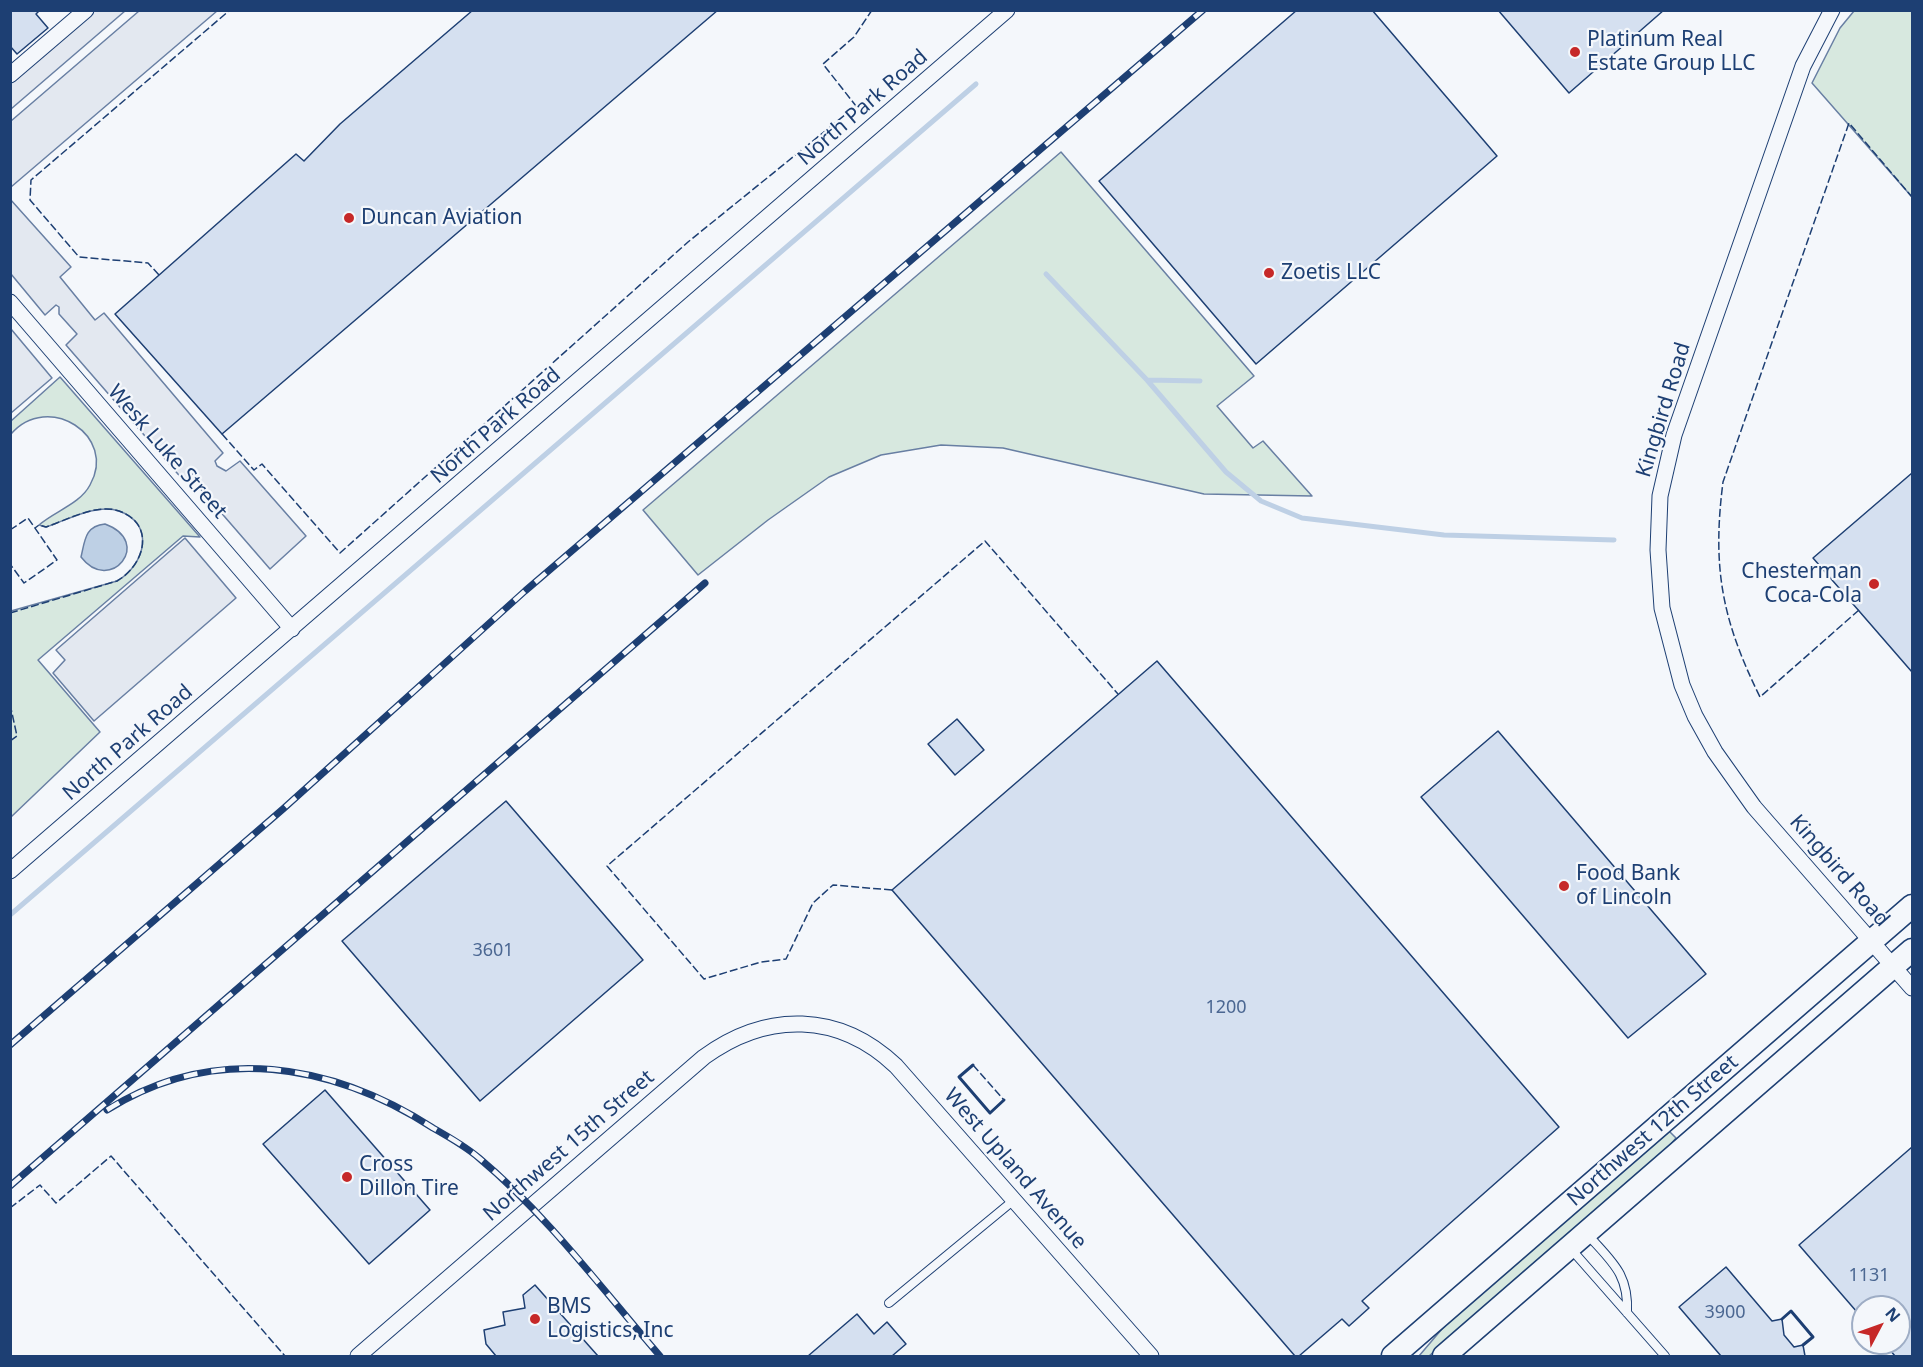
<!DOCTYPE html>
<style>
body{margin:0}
#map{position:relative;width:1923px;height:1367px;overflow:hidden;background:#f4f7fb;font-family:"Noto Sans",sans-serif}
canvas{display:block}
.frame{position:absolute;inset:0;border:12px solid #1d3f73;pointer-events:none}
.north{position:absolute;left:1851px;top:1295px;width:60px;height:60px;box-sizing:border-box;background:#f4f7fb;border:2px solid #9eadc5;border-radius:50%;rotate:49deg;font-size:16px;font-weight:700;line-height:24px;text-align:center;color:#1d3f73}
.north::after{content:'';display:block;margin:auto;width:21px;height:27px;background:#c62828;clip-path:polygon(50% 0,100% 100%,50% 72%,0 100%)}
</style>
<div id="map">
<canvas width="1923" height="1367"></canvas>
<div class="frame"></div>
<div class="north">N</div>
</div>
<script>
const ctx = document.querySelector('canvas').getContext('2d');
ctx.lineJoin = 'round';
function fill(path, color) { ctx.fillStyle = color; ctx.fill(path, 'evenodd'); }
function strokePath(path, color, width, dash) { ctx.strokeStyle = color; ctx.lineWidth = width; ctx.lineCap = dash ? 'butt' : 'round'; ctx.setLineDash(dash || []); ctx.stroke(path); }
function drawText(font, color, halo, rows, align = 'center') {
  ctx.font = font + ' "Noto Sans",sans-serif'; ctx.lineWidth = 4.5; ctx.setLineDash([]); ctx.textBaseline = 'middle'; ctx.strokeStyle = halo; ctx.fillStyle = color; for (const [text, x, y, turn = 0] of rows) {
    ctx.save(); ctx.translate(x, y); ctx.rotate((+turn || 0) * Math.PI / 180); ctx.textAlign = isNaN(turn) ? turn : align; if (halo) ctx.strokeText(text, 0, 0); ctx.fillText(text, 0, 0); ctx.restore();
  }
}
const green = new Path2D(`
 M1854 11H1912V197L1812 83 1840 28Z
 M1061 152 1254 376 1217 406 1253 448 1263 441 1312 496 1204 494 1003 448 941 445 881 455 829 477 768 520 698 575 643 510Z
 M60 377 200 537 183 536 38 660 100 732 11 817V611L117 581C145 565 156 524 119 511 97 503 67 520 46 527L39 525C55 511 80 504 90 485 118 436 48 391 11 434V421Z
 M1669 1131 1676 1138 1661 1156 1429 1356H1419L1447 1323Z`);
fill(green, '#d7e8df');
strokePath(green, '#687fa3', 1.5);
const parking = new Path2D(`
 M87 11H125L11 109 10 76Z
 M139 11H217L11 187V121Z
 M10 199 71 267 60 277 95 320 104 313 223 453 215 461 217 466 226 471 240 461 306 536 270 569 198 486 200 481 198 475 194 473 184 481 66 345 77 334 59 314V307L56 305 45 315 11 274Z
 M11 329 52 378 11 413H10Z
 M185 538 236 598 94 721 53 673 65 660 56 650Z`);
fill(parking, '#e3e8f0');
strokePath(parking, '#687fa3', 1.5);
const water = new Path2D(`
 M105 524C154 542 110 595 81 557 85 540 85 526 105 524Z`);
fill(water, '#bed0e5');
strokePath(water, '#687fa3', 1.5);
strokePath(new Path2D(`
 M1046 274 1147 380 1226 472 1261 501 1302 518 1444 535 1614 540
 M1148 380 1200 381
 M10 915 976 84`), '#bed0e5', 5);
const building = new Path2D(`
 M10 10H40L36 14 48 28 17 54 10 46Z
 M473 10H718L222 434 115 314 296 154 304 161 340 124Z
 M1297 10H1372L1497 156 1256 364 1099 181Z
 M1498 10H1664L1569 93Z
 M1912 473V672L1813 558Z
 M1157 661 1559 1127 1362 1301 1369 1308 1349 1326 1342 1319 1299 1356H1295L892 890Z
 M957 719 984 750 955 775 928 744Z
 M1498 731 1706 974 1628 1038 1421 797Z
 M506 801 643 960 480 1101 342 941Z
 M325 1090 430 1210 369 1264 263 1144Z
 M1912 1147V1356H1895L1884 1343H1899V1307H1863V1319L1799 1245Z
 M1726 1267 1772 1321 1782 1319 1784 1335 1794 1347 1803 1345 1805 1356H1721L1679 1307Z
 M535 1285 598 1356H496L486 1344 484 1330 505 1325 503 1312 525 1308 523 1295Z
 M857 1314 874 1334 887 1322 906 1344 892 1356H808Z`);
fill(building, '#d5e0f0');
strokePath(building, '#1d3f73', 1.5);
const lane = new Path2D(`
 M1588 1235C1612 1262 1629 1274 1627 1313
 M1571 1249 1665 1356
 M889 1303 1014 1200`);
const street = new Path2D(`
 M1832 10 1803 66 1674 435 1660 496 1658 550 1662 608 1682 685 1695 716 1715 752 1754 807 1912 988
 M10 75 86 10
 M10 302 292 629
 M10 871 1007 10
 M358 1356 704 1057C767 1011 839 1012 896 1066L1151 1356`);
const secondary = new Path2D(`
 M1393 1356 1912 906
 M1444 1356 1912 950`);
strokePath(lane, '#1d3f73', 10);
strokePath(street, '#1d3f73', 17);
strokePath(secondary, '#1d3f73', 25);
strokePath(lane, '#f4f7fb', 8);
strokePath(street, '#f4f7fb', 15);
strokePath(secondary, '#f4f7fb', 22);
const rail = new Path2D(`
 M10 1045 283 809 525 591 1203 10
 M107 1110C214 1043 332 1063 433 1128 449 1137 465 1146 479 1158 547 1215 602 1289 660 1356
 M10 1186 705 583`);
strokePath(rail, '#1d3f73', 7);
strokePath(rail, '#f4f7fb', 4.5, [14]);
strokePath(new Path2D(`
 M159 275 148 263 79 257 30 200 31 180 230 10
 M222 434 254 470 262 464 340 553 688 242 856 106 823 64 854 37 872 10
 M10 530 28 518 57 560 24 583 10 564
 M1859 610 1760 697C1722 620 1712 568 1723 482L1849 123 1912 197
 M10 613 117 581C145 565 156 524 119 511 97 503 67 520 46 527L39 525 35 528
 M10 704 17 736 10 741
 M892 890 833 885 813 903 786 959 761 962 704 979 607 866 985 541 1118 694
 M973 1065 1004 1100
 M10 1208 40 1185 56 1203 111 1156 285 1356`), '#1d3f73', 1.5, [8, 3]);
strokePath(new Path2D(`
 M973 1065 959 1077 990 1113 1004 1100
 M1782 1319 1791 1311 1813 1337 1803 1345`), '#1d3f73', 3);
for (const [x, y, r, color] of [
 [1575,52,6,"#c62828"],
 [349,218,6,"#c62828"],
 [1269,273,6,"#c62828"],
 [1874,584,6,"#c62828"],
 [1564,886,6,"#c62828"],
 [347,1177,6,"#c62828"],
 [535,1319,6,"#c62828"]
]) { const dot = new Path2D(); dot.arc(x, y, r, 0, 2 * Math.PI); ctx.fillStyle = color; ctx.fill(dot); strokePath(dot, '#f4f7fb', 2); }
drawText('18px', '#4b6792', null, [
 ["3601",493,951],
 ["1200",1226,1008],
 ["1131",1869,1276],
 ["3900",1725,1313]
]);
drawText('21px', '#1d3f73', '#f4f7fb', [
 ["Platinum Real",1587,40],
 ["Estate Group LLC",1587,64],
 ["Duncan Aviation",361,218],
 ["Zoetis LLC",1281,273],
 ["Chesterman",1862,572,"right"],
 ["Coca-Cola",1862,596,"right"],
 ["Food Bank",1576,874],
 ["of Lincoln",1576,898],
 ["Cross",359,1165],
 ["Dillon Tire",359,1189],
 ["BMS",547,1307],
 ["Logistics, Inc",547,1331]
], 'left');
drawText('21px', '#1d3f73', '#f4f7fb', [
 ["North Park Road",863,108,-41],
 ["Kingbird Road",1664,410,-73],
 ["North Park Road",496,426,-41],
 ["Wesk Luke Street",167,452,49],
 ["North Park Road",128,743,-41],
 ["Kingbird Road",1839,871,49],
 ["Northwest 12th Street",1653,1131,-41],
 ["Northwest 15th Street",569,1146,-41],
 ["West Upland Avenue",1015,1169,49]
]);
</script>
